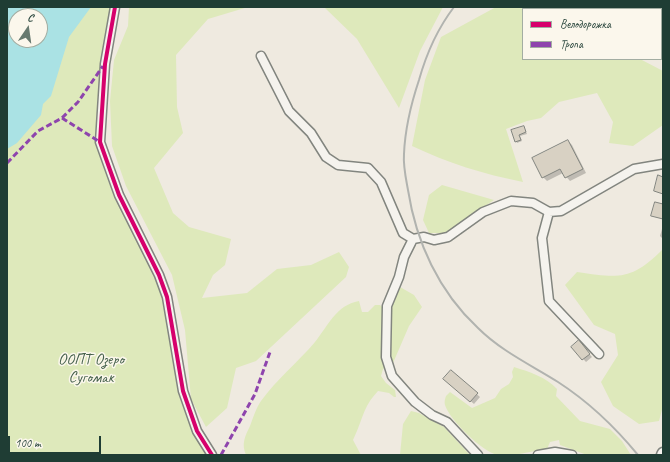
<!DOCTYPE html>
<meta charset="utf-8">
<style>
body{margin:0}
#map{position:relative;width:670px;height:462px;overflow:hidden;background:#efeae0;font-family:Caveat,sans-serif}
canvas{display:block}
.frame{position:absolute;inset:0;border:8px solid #1f3d34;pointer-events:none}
.legend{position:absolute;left:522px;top:8px;width:140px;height:52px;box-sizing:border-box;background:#fbf7ec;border:1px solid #a3ada2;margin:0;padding:5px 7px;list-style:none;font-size:12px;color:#1f3d34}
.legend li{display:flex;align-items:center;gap:8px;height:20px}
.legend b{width:20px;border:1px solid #a3ada2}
.north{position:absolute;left:8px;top:8px;width:40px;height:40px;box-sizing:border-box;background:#fbf7ec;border:1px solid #a3ada2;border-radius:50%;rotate:13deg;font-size:11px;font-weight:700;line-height:16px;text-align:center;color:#1f3d34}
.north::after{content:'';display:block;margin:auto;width:14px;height:18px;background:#687a70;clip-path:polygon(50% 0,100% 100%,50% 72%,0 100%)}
.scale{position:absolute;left:8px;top:436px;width:93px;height:18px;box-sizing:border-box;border:2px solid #1f3d34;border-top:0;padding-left:5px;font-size:12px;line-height:14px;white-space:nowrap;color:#1f3d34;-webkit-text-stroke:3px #fbf7ec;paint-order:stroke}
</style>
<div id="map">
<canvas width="670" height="462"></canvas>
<div class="frame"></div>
<ul class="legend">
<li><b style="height:5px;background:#d6006c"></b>Велодорожка</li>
<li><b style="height:5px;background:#8e44ad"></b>Тропа</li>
</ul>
<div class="north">С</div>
<div class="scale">100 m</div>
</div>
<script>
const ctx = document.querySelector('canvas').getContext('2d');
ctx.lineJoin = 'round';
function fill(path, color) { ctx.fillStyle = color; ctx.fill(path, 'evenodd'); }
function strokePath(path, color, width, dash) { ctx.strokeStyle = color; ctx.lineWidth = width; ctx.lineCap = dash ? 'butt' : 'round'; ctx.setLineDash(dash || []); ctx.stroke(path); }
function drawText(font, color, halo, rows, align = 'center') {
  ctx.font = font + ' Caveat,sans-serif'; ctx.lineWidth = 3; ctx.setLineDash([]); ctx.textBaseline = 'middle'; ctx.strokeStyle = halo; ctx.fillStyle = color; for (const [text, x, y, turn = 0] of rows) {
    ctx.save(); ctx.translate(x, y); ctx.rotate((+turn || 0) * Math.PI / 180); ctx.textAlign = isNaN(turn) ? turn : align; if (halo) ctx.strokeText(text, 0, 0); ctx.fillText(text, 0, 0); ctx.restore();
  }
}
fill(new Path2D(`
 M7 7H112L97 143 109 183 153 272 166 302 180 398 193 433 207 455H7ZM16 16H40V40H16Z
 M129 7H248L208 19 176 55 177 107 183 133 154 168 173 213 189 227 231 239 225 265 213 275 202 298 247 293 277 269 311 265 339 252 349 267 346 277 256 361 236 368 227 408 206 427 191 399 185 330 172 275 126 186 112 146 110 101 114 60 128 26Z
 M324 7H443L420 51 399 108 357 39Z
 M496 7H537L539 9H523V59H640L663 71V125L633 146 609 143 613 122 597 93 559 102 541 118 527 121 506 129 523 182C483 174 448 163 412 146L425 80 441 37Z
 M559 7H663V12L661 9H555Z
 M442 185 494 200 445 233H429L423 220 429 195Z
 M663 249V406L659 421 639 424 613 406 601 382 618 355 615 334 594 325 565 285 577 272C619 278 631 281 663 249Z
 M400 287 414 295 422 307 409 326 393 363 383 369 381 376 386 383 395 390 396 397H394L389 393 378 391C362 408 363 420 353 440L361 455H246C241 444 245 436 250 426 253 418 256 408 261 401 277 379 298 362 315 342 328 326 336 305 359 301L362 312H368L375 305H380L383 308V315L388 316 393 296Z
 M514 367C530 372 546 377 557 389L556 396 580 421 610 429 622 441 631 455H587L560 445 559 440 550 442 547 449C530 451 515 457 498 455 483 453 449 419 445 405 444 402 445 399 446 396L450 392 472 408 495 398 501 389 509 384 513 377 512 372Z
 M411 411 419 413 444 427 470 455H400L403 424Z`), '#dee9bb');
fill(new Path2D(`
 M7 7H91L69 37 51 96 43 104 41 115 17 143 7 149ZM16 16H40V40H16Z`), '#aae2e4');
fill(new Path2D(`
 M661 35H663V48H661Z
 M524 127 527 134 520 136 522 141 517 143 512 131Z
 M568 141 572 145 586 173 570 181 563 173 547 181 543 177Z
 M662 229H663V239L660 236Z
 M581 344 592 357 586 362 572 347Z
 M451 371 480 397 474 404 447 381Z`), '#0003');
const building = new Path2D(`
 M524 126 526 132 519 135 521 140 515 142 511 130Z
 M568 140 583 169 565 178 560 169 542 178 532 158Z
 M658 175 663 177V194L654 191Z
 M655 202 663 204V219L651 216Z
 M579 340 590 354 582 360 571 347Z
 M451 370 478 393 470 402 443 379Z`);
fill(building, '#d8d1c3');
strokePath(building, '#82857f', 1);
const minor = new Path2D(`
 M115 7 105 64 100 142 119 195 159 275 167 297 183 391 197 431 212 455
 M261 56 289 111 311 133 326 157 338 165 368 168 381 182 403 233 413 239
 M549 212 542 238 549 301 599 354
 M478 455 447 422 432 415 415 402 392 376 386 357 387 306 399 277 404 257 413 239 424 237 434 240 448 237 483 212 511 201 533 203 549 212 561 211 634 169 663 164
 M538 455 555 452 572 455`);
const major = new Path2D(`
 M662 455 663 453`);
strokePath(minor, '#82857f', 11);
strokePath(major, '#82857f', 13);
strokePath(minor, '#f5f3ee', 8);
strokePath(major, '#f5f3ee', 10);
strokePath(new Path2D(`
 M454 7C438 28 426 55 419 80 411 104 405 129 404 154 403 166 406 179 408 190 416 242 439 292 478 328 501 351 531 365 558 382 589 402 615 427 638 455`), '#b1b3af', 2);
strokePath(new Path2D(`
 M62 118 100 142
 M7 163 38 131 62 118 78 102 103 66
 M221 455 255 394 270 352`), '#8e44ad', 3, [6, 3]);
strokePath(new Path2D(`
 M115 7 105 64 100 142 119 195 159 275 167 297 183 391 197 431 212 455`), '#d6006c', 4);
drawText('16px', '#435f49', '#fbf7ec', [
 ["ООПТ Озеро",91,360],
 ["Сугомак",91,378]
]);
</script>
